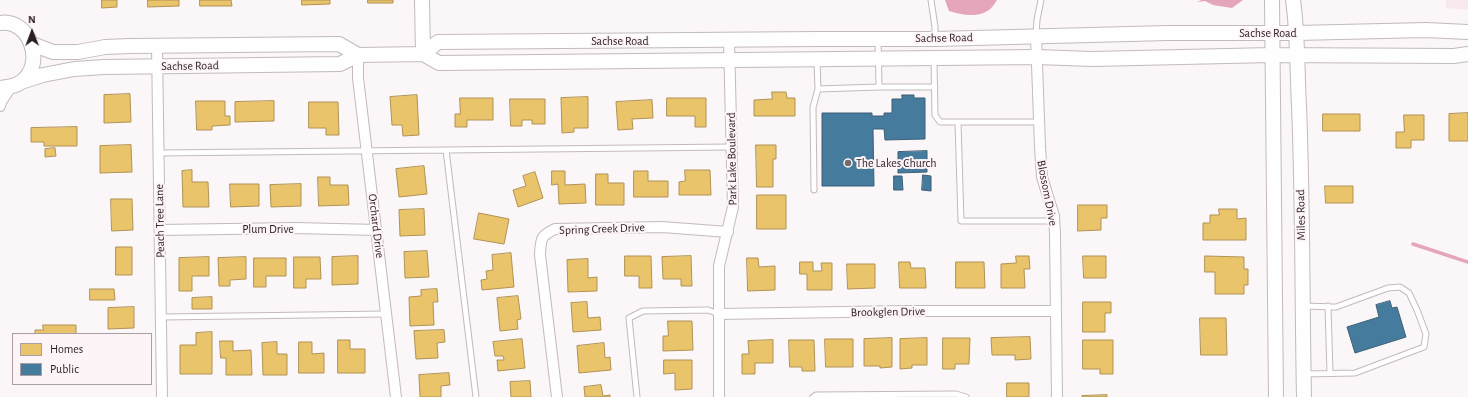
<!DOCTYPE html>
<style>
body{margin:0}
#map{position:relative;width:1468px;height:397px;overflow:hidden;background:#fbf6f8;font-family:"Alegreya Sans",sans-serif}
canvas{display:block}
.legend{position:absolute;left:12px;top:333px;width:140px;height:52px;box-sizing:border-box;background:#fdf4f7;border:1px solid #a99ea1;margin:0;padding:5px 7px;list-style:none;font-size:12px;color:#2b1d21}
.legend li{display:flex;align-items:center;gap:8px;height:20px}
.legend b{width:20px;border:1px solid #a99ea1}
.north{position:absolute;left:12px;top:12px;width:40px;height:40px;-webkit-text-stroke:3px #fdf4f7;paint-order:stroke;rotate:359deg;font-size:11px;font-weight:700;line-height:16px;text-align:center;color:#2b1d21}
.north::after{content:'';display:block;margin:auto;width:14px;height:18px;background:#2b1d21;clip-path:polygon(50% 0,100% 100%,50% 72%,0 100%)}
</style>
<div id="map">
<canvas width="1468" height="397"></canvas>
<ul class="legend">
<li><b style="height:11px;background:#e9c46a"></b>Homes</li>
<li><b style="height:11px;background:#457b9d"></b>Public</li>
</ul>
<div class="north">N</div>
</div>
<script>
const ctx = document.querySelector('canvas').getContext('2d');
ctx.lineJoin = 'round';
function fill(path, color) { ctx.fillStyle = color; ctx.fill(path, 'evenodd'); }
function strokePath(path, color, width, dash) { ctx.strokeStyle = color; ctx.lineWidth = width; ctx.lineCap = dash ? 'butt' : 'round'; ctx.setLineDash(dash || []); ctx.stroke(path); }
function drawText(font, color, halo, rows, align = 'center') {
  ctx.font = font + ' "Alegreya Sans",sans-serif'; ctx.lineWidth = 4; ctx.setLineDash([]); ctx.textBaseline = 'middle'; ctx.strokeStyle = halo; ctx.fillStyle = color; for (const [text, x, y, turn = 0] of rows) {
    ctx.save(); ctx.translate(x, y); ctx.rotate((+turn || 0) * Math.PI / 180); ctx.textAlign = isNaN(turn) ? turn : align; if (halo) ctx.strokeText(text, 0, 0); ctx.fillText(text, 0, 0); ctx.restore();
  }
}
fill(new Path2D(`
 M1446 0H1468V10L1446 8Z`), '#f7e9ed');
fill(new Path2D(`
 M945 0H997C995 3 992 8 989 10 978 18 961 15 949 11Z
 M1201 0H1243L1232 8 1213 5 1205 1 1197 2Z`), '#e5a5bb');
const homes = new Path2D(`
 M102 0H117V7L102 8Z
 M148 0H179V6L148 7Z
 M200 0H231L232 6H200Z
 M302 0H330V4L302 5Z
 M368 0H393V3H368Z
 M772 92H786L787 98H795V116H754V100L772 99Z
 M130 94 131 122 104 123V95Z
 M417 95 419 135 403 136 402 125H392L390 97Z
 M588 97V128H574V132L562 133 561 98Z
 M460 98H493V120H467V127H455V114H460Z
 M667 98H706V127H695V116H667Z
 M510 99H545V124H532V120H522V126H511Z
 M652 100 653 118 632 119 633 129 618 130 616 102Z
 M196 101H225V116H230V125L212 126V130H197Z
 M274 101V121L235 122V102Z
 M309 102H338L339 135H326V128H309Z
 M1468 113V141H1449V114Z
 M1323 114H1360V131H1323Z
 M1404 115H1424V140H1411V148H1396V132H1404Z
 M77 127V146H44V142H31V128Z
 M131 145 132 172 100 173V146Z
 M756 145H776V159H773V187H757Z
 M55 148 56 156 45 157V149Z
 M424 166 427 194 399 197 396 169Z
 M192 170V182H208L209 207H183L182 171Z
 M685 170H710L711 195H679V182L685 181Z
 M552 171H565V185L585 184 586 203 559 204 558 184 552 185Z
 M634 171H648V181H668V197H634Z
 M535 172 543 198 518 207 513 190 526 186 523 176Z
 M596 174H608V183H624V205H596Z
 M318 177H330V185H348L349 205 319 206Z
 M230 184H259V206L231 207Z
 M301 184V206L271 207 270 185Z
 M1325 186H1353V203H1326Z
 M757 195H786V229H757Z
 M111 199H132L133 230 112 231Z
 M1078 205H1107V218H1101V230L1078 231Z
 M424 209 425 235 400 236 399 210Z
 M1219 209H1237V219L1246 218V240H1203V223H1210V215H1219Z
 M479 213 509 219 504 244 474 239Z
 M116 247H132V275H116Z
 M427 251 429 277 405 278 404 252Z
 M511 253 514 287 482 290 481 280 487 279 486 271 493 270 492 255Z
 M358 256V284L332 285V257Z
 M625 256H651L652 288H639V276H625Z
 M691 256 692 286H681V279H663L662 257Z
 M1016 256H1029L1030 269H1024L1025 288H1001V264L1016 263Z
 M1083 256H1106V278H1084Z
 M1205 256 1244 257V269H1248V285H1244V294H1215V272H1205Z
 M209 257V276H192V291H179V258Z
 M246 257V279L230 280V286H219L218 258Z
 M294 257H320L321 279H306V288H294Z
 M254 258H286V276H266V287H254Z
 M747 258H758L759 267 775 266V290L748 291Z
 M588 259V278L597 277V291L568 292 567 260Z
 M800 262H813V271H822L821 263H832V290H807V274H800Z
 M899 262H910L911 268H925L926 288H900Z
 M956 262H984L985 288H956Z
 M847 264H875V288L848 289Z
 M90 289H114L115 300H90Z
 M437 289 438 302H433L434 325 410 326 409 297 421 296V290Z
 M518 296 521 319 517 320 518 329 500 331 497 298Z
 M212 297V309H192V298Z
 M587 302 588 318 600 317 601 330 573 332 571 303Z
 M1083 302H1111V313H1105V332H1083Z
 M134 307V328L108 329V308Z
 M1200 318H1226L1227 355H1201Z
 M668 321H692L693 350 663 351V336H668Z
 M43 325H76V334H35V330H43Z
 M444 330 445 342 437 343 438 358 416 359 414 331Z
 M212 332V374H180V345H196V333Z
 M1030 337 1031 359 1015 360V355H992L991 338Z
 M892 338V367L880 368V366H864V339Z
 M927 338V365H912V368L900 369V339Z
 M943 338H970L969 364H955V369H943Z
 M522 339 525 368 498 371 497 360H504L503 356H495L493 342Z
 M825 339H853V367H826Z
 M338 340H350V349H365V373H338Z
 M773 340V363H755V374H742V354H749L748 341Z
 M789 340H814L815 371H802V367H790Z
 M1083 340H1113V374H1100V369H1083Z
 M220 341H233V351L251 350 252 375H226V358H221Z
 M277 342V354H287V375H263L262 343Z
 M299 342H312V354L324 353V373H299Z
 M604 343 605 358 610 357 611 370 579 373 577 346Z
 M664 360H692V389L675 390V373L664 374Z
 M449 373 450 385 441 386V397H420L419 375Z
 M530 381 531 397H511L510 382Z
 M1007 383H1029V397H1007Z
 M601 385 603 396 610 395V397H585L584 387Z
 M1107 395V397H1082V396Z`);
fill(homes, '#e9c46a');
strokePath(homes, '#b09254', 1);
const public = new Path2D(`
 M902 95H914V98H925V139L885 140 884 129H873L874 186H822V113H872V116H884V113H892V99H902Z
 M927 151V172L898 173V152Z
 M923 175 931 176V191L922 190Z
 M894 176H902L903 190H894Z
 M1390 301 1392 308 1397 307 1406 337 1355 353 1347 327 1379 317 1376 305Z`);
fill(public, '#457b9d');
strokePath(public, '#3d5f78', 1);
strokePath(new Path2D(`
 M1413 244 1468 262`), '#e5a5bb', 3.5);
const lane = new Path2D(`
 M931 0 935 27V39
 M1036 34 1037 20 1041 0
 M934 60 935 115 940 122H1039
 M879 87H935
 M818 89 879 87 878 39
 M958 122 961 221H1054
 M446 150 476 397
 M159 153 732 147
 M814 190 813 107 818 89 817 61
 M1303 306 1336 307 1388 288 1400 287 1409 293 1417 310 1426 334 1424 347 1355 373 1305 374
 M1328 306 1330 373
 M161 317 386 314
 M637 397 629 318 643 311 708 310 719 314
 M813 397 816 395 956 394 966 397`);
const street = new Path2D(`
 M1036 37 1040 147 1042 177 1054 216 1055 234 1057 397
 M157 46 162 397
 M358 55V78L396 397
 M0 106 1 102 11 87
 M160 230 296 228 377 230
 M719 314 905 311H1056
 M557 397 540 255C541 239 540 236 555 229L662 227 728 232
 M719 397V266L733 207 729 40`);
const secondary = new Path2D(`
 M422 0 423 54
 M1272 0 1276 397
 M1293 0C1298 35 1297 70 1299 106 1303 203 1302 300 1304 397
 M0 23C30 18 46 65 21 82 15 87 7 87 0 88
 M32 44 53 52H78L105 47 130 46 339 44 358 55
 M423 54 438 42 818 39H935L1168 33H1297L1426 30 1468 32
 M21 82 43 75 74 69 104 67 340 64 358 55 423 54 439 63 1037 57 1092 59 1272 55 1454 56 1468 54`);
strokePath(lane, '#c3babd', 7);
strokePath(street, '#c3babd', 12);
strokePath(secondary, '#c3babd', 16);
strokePath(lane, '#fefefe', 5);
strokePath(street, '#fefefe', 10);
strokePath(secondary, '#fefefe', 14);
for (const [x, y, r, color] of [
 [848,163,4,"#74696c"]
]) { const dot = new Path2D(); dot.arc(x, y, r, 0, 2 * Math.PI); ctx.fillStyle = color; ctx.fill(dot); strokePath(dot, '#fdf4f7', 1.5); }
drawText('12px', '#2b1d21', '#fdf4f7', [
 ["Sachse Road",1268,33],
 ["Sachse Road",944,38,-1],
 ["Sachse Road",620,41],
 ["Sachse Road",190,66,-1],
 ["Park Lake Boulevard",732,159,-91],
 ["Blossom Drive",1047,193,79],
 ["Miles Road",1301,215,-91],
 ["Peach Tree Lane",160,221,-91],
 ["Orchard Drive",376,226,83],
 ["Plum Drive",268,229],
 ["Spring Creek Drive",602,229,-2],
 ["Brookglen Drive",888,312,-1]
]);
drawText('12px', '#2b1d21', '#fdf4f7', [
 ["The Lakes Church",856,163]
], 'left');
</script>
